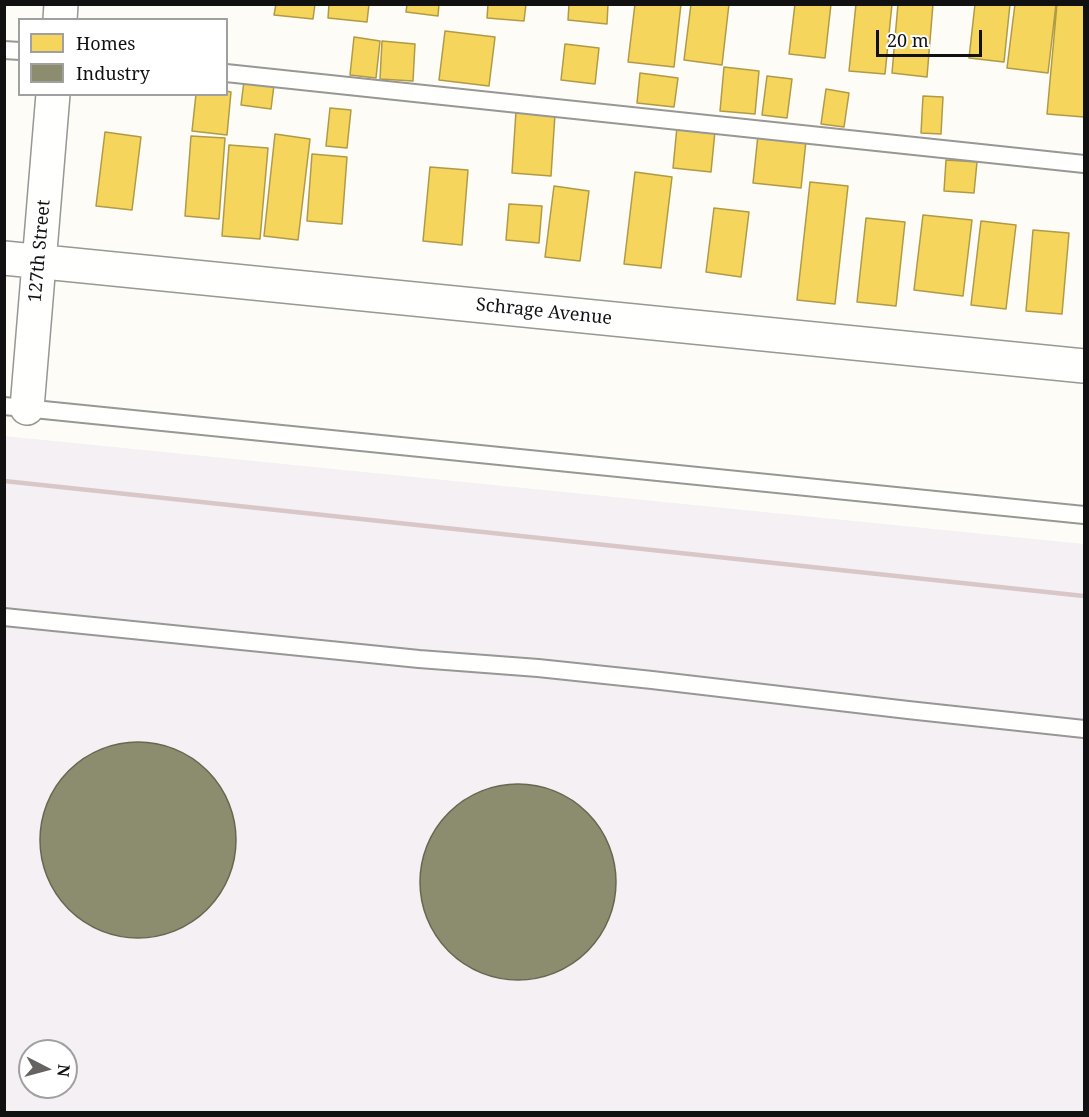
<!DOCTYPE html>
<style>
body{margin:0}
#map{position:relative;width:1089px;height:1117px;overflow:hidden;background:#fdfcf7;font-family:"Noto Serif",serif}
canvas{display:block}
.frame{position:absolute;inset:0;border:6px solid #111;pointer-events:none}
.legend{position:absolute;left:18px;top:18px;width:210px;height:78px;box-sizing:border-box;background:#fff;border:2px solid #a0a0a0;margin:0;padding:8px 10px;list-style:none;font-size:18px;color:#111}
.legend li{display:flex;align-items:center;gap:12px;height:30px}
.legend b{width:30px;border:2px solid #a0a0a0}
.north{position:absolute;left:18px;top:1039px;width:60px;height:60px;box-sizing:border-box;background:#fff;border:2px solid #a0a0a0;border-radius:50%;rotate:96deg;font-size:16px;font-weight:700;line-height:24px;text-align:center;color:#111}
.north::after{content:'';display:block;margin:auto;width:21px;height:27px;background:#646362;clip-path:polygon(50% 0,100% 100%,50% 72%,0 100%)}
.scale{position:absolute;left:876px;top:30px;width:106px;height:27px;box-sizing:border-box;border:3px solid #111;border-top:0;padding-left:8px;font-size:18px;line-height:21px;white-space:nowrap;color:#111;-webkit-text-stroke:4px #fff;paint-order:stroke}
</style>
<div id="map">
<canvas width="1089" height="1117"></canvas>
<div class="frame"></div>
<ul class="legend">
<li><b style="height:16px;background:#f6d55c"></b>Homes</li>
<li><b style="height:16px;background:#8c8c6e"></b>Industry</li>
</ul>
<div class="north">N</div>
<div class="scale">20 m</div>
</div>
<script>
const ctx = document.querySelector('canvas').getContext('2d');
ctx.lineJoin = 'round';
function fill(path, color) { ctx.fillStyle = color; ctx.fill(path, 'evenodd'); }
function strokePath(path, color, width, dash) { ctx.strokeStyle = color; ctx.lineWidth = width; ctx.lineCap = dash ? 'butt' : 'round'; ctx.setLineDash(dash || []); ctx.stroke(path); }
function drawText(font, color, halo, rows, align = 'center') {
  ctx.font = font + ' "Noto Serif",serif'; ctx.lineWidth = 6; ctx.setLineDash([]); ctx.textBaseline = 'middle'; ctx.strokeStyle = halo; ctx.fillStyle = color; for (const [text, x, y, turn = 0] of rows) {
    ctx.save(); ctx.translate(x, y); ctx.rotate((+turn || 0) * Math.PI / 180); ctx.textAlign = isNaN(turn) ? turn : align; if (halo) ctx.strokeText(text, 0, 0); ctx.fillText(text, 0, 0); ctx.restore();
  }
}
fill(new Path2D(`
 M4 436 1084 544V1112H5ZM30 1051H66V1087H30Z`), '#f5f0f3');
const homes = new Path2D(`
 M276 4H315L313 19 274 15Z
 M329 4H369L367 22 328 18Z
 M407 4H439L438 16 406 12Z
 M488 4H526L524 21 487 18Z
 M569 4H608L607 24 568 20Z
 M635 4H681L674 67 628 62Z
 M691 4H729L722 65 684 60Z
 M795 4H831L825 58 789 54Z
 M856 4H892L885 74 849 71Z
 M898 4H933L927 77 892 73Z
 M975 4H1010L1004 62 969 58Z
 M1015 4H1056L1048 73 1007 68Z
 M1057 4H1084V117L1047 114Z
 M445 31 495 37 489 86 439 80Z
 M354 37 380 41 376 78 350 75Z
 M382 41 415 44 413 81 380 79Z
 M565 44 599 48 595 84 561 80Z
 M724 67 759 71 755 114 720 111Z
 M640 73 678 78 674 107 637 103Z
 M767 76 792 79 787 118 762 115Z
 M244 81 274 85 271 109 241 105Z
 M826 89 849 93 844 127 821 124Z
 M226 91 231 92 227 135 192 131 196 94H226Z
 M923 96 943 97 941 134 921 133Z
 M330 108 351 110 347 148 326 146Z
 M516 111 555 114 551 176 512 173Z
 M677 127 715 131 711 172 673 168Z
 M105 132 141 137 132 210 96 206Z
 M275 134 310 139 298 240 264 236Z
 M758 135 806 141 801 188 753 183Z
 M191 136 225 138 219 219 185 216Z
 M229 145 268 148 260 239 222 236Z
 M312 154 347 157 342 224 307 221Z
 M946 160 977 162 974 193 944 191Z
 M430 167 468 170 462 245 423 241Z
 M635 172 672 177 661 268 624 264Z
 M810 182 848 186 835 304 797 300Z
 M554 186 589 191 580 261 545 257Z
 M509 204 542 206 539 243 506 240Z
 M714 208 749 212 741 277 706 272Z
 M923 215 972 220 963 296 914 290Z
 M866 218 905 222 896 306 857 302Z
 M981 221 1016 225 1006 309 971 305Z
 M1033 230 1069 233 1062 314 1026 311Z`);
fill(homes, '#f6d55c');
strokePath(homes, '#b19a46', 1.5);
const industry = new Path2D(`
 M40 840a98 98 0 1 1 196 0a98 98 0 1 1-196 0Z
 M420 882a98 98 0 1 1 196 0a98 98 0 1 1-196 0Z`);
fill(industry, '#8c8c6e');
strokePath(industry, '#676752', 1.5);
const service = new Path2D(`
 M4 50 20 51
 M226 73 1084 164
 M4 406 1084 515
 M4 617 419 659 538 668 652 680 908 710 1084 729`);
const minor = new Path2D(`
 M60 20 61 4
 M4 258 1084 366
 M27 408 53 94`);
strokePath(service, '#979795', 20);
strokePath(minor, '#979795', 36);
strokePath(service, '#fffffe', 16);
strokePath(minor, '#fffffe', 33);
strokePath(new Path2D(`
 M4 481 1084 596`), '#d9c6c7', 4.5);
drawText('18px', '#111', '#fff', [
 ["127th Street",40,251,-85],
 ["Schrage Avenue",544,312,6]
]);
</script>
